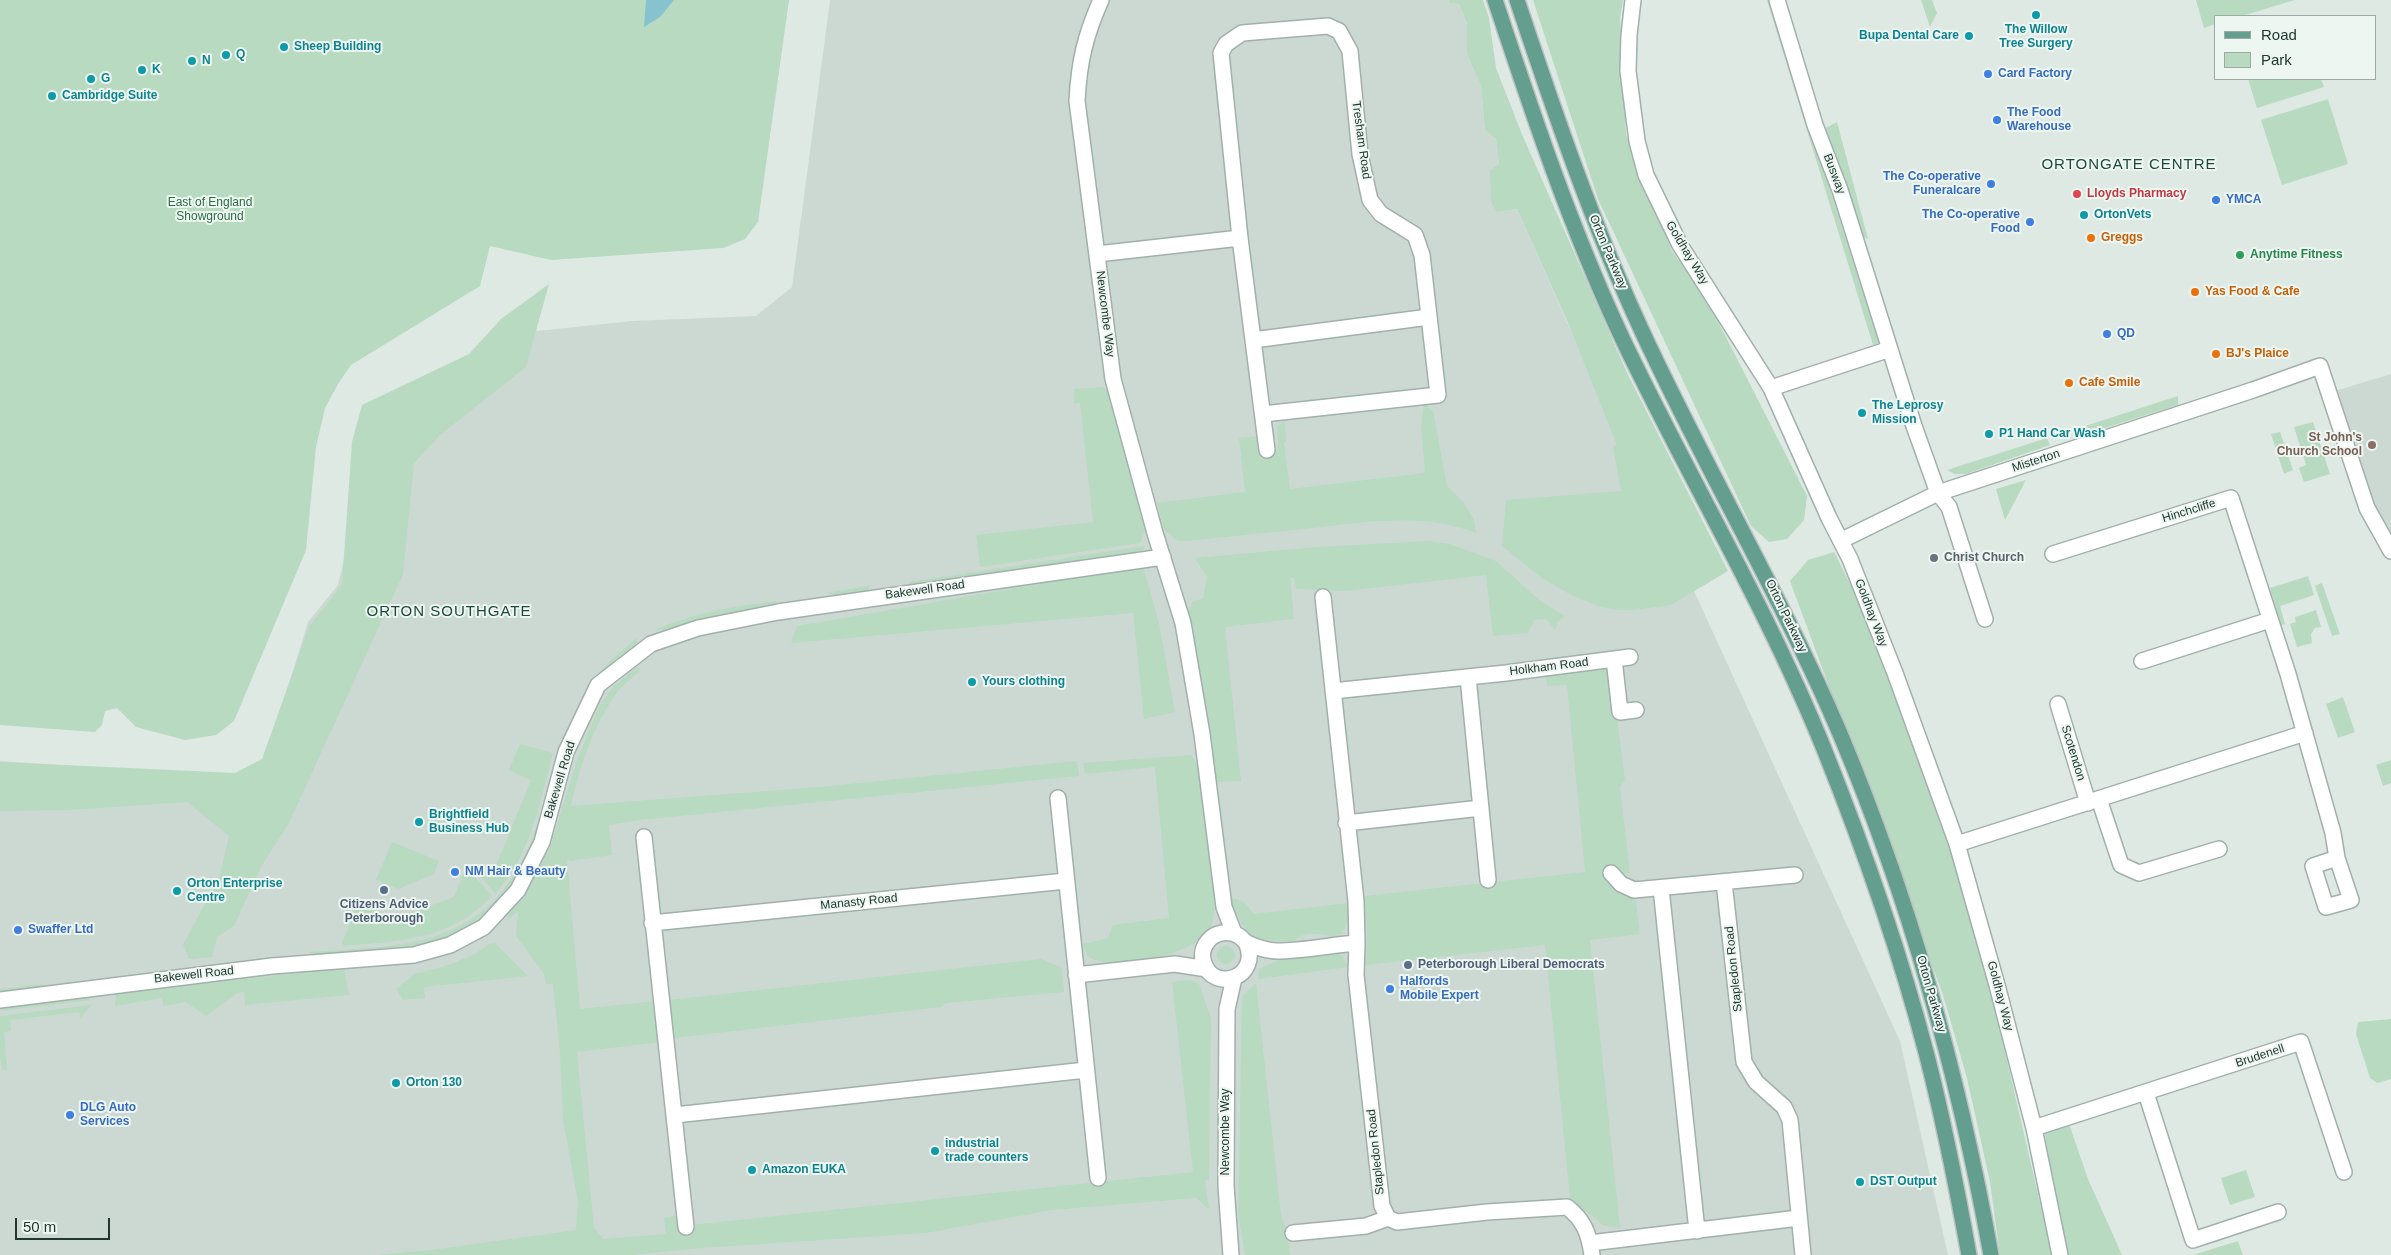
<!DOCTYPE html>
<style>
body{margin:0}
#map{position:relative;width:2391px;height:1255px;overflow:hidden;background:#dee9e4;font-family:Arial,sans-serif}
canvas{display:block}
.legend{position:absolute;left:2214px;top:15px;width:162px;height:65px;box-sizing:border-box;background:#eef6f2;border:1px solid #9caaa5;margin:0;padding:6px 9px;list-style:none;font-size:15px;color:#203831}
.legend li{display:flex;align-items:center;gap:10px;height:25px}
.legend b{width:25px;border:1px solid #9caaa5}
.scale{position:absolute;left:15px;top:1218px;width:95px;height:22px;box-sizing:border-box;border:2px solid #203831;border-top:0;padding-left:6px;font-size:15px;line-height:18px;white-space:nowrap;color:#203831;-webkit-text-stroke:4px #eef6f2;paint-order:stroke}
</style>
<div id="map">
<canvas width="2391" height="1255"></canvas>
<ul class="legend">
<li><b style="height:6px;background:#639e8e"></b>Road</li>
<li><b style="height:14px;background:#b7dac0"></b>Park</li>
</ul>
<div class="scale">50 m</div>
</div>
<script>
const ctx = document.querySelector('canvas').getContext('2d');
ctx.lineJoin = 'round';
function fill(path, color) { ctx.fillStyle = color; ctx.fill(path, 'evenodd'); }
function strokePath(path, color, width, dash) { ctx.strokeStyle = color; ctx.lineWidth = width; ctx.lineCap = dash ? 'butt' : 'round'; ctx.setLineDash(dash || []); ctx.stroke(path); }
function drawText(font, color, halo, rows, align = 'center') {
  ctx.font = font + ' Arial,sans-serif'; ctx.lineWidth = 4; ctx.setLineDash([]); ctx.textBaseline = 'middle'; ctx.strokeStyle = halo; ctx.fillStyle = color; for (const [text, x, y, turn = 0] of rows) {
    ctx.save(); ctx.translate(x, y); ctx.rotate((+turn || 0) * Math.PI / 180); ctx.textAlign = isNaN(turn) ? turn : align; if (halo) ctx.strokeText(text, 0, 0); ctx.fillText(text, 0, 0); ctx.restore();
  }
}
fill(new Path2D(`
 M830 0H1448L1449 3 1459 4 1467 24V54L1481 86 1485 130 1496 139 1499 164 1497 212 1517 209 1682 582 1694 591 1900 1041 1948 1255H0V761L227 776 259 781 308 622 338 585 378 412 527 332 632 321 756 316 792 287Z
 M2391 374V535L2372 499 2335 391Z`), '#ccd9d3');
fill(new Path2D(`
 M0 0H789L758 222 745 239 723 248 551 260 490 246 480 286 351 365 338 384 325 408 316 447 306 550 234 721 216 735 185 740 136 727 117 708 105 711 102 725 95 732 0 725Z
 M1448 0H1483L1489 18 1496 68 1521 132 1628 375 1728 571 1671 605 1634 610H1618L1598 606 1573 596 1542 578 1502 546 1506 500 1621 491 1613 447 1617 445 1568 323 1517 209 1497 212 1491 202 1490 170 1499 164 1496 139 1485 130 1481 86 1467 54V24L1459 4 1449 3Z
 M1533 0H1623L1620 18 1626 135 1672 251 1705 296 1807 496 1804 520 1787 539 1769 542 1751 526 1598 199Z
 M1767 0H1770L1879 343 1873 345Z
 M1921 0H1932L1937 13 1930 27Z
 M2196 0H2295L2242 16H2215V24L2204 28Z
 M2248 79H2321L2324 87 2257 108Z
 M2328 99 2348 164 2282 185 2261 120Z
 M1837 122 1868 239 1860 235 1824 129Z
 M549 284 526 367 440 435 414 463 403 574 289 823 262 865 234 926 217 937 212 957 189 959 183 945 220 875 229 836 187 802 70 810 0 811V762L235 773 262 759 309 627 342 584 352 442 362 405 469 354 501 319Z
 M1104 387 1110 396 1139 503 1147 524 1140 543 980 567 976 535 1093 522 1080 403 1074 404V389Z
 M2178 396V405L2082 435 2079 428Z
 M1424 403 1433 411 1447 486 1464 503 1474 520 1476 533C1423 512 1368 522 1313 528 1271 532 1229 537 1187 541H1178L1164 529 1157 503 1245 492 1239 438 1260 436 1264 452 1278 450 1277 427 1285 420 1286 442H1284L1290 489 1425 473 1421 425Z
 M2313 422 2330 474 2304 482 2299 468 2306 465 2294 427Z
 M2280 432 2293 470 2284 474 2271 434Z
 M2047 438 2050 445 1966 474H1955L1947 470Z
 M2026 480 2005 520 1996 489Z
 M1429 541 1450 544 1496 561 1539 600 1565 616 1558 621 1555 630 1546 619 1534 620 1528 633 1493 636 1486 575 1346 591 1296 589 1294 578 1290 577 1294 619 1225 627 1241 781 1215 782 1205 701 1187 614 1193 601 1203 599 1207 577 1195 558 1317 547Z
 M1144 546V549L1136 553 909 587V582Z
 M1834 552 1895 673 1957 844 2052 1255H2000L1990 1182 1967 1078 1943 995 1790 581 1808 560Z
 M1143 566 1159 623 1175 712 1144 719 1133 613 791 643 797 626Z
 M2308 576 2314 595 2280 606 2285 624 2281 625 2270 588Z
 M2322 583 2340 634 2332 636 2315 586Z
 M869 586V592L843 596 826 593Z
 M777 601 773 606 688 622 665 631 657 629C696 612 736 606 777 601Z
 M2316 610 2321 627 2315 628 2311 634 2312 643 2297 647 2290 624 2296 622 2295 617Z
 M637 638V645L569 734 559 740C571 729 575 707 585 692 598 670 618 654 637 638Z
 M1610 665 1625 780 1620 787 1630 873 1605 875 1615 888 1635 897 1640 934 1590 940 1620 1228 1603 1225 1570 1198 1545 945 1366 965 1367 930 1364 896 1585 872 1567 685 1547 686 1546 672Z
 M637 667 640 670C632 678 622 686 615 695 593 727 579 768 571 806L819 787 1077 761 1079 776 640 820 609 825 612 855 570 861 567 859 580 1009 656 1001 661 1042 577 1052 594 1228 603 1239 666 1234 664 1218 679 1215 681 1226 1193 1172 1172 982 1190 980 1199 984 1211 1019 1209 1180H1205L1209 1209 1196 1198 1052 1210 926 1233 702 1248 632 1255H377L431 1250 576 1230 578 1202 563 1120 560 1054 553 984H546L544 974 516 936 518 911 508 920V913L526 892 550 848 577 760 599 707 612 688Z
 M2343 697 2355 732 2338 738 2326 704Z
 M520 744 553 753C540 802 531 856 495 893L471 865 493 873 531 780 509 770Z
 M1191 755 1200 769C1204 798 1224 913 1209 932 1200 944 1168 956 1154 958 1131 961 1108 968 1087 956L1083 944 1108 938 1113 925 1169 918 1155 767 1085 774 1083 763Z
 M556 758 559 765C552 789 548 816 539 839 518 890 475 940 417 948 384 953 349 953 315 956L308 952C403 946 486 948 529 846 541 818 548 787 556 758Z
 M2391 760V783L2383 786 2376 765Z
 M392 842 439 861 434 874 398 889 376 880Z
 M466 867 492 896C450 941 398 941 341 946L358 903 394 919 454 897Z
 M1229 897 1244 902 1254 914 1348 903C1349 963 1317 918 1294 941 1246 941 1249 940 1229 897Z
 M495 943 528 976 424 987 425 998 403 1000 396 989 414 974 449 965 475 954 489 944Z
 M1217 955a9 9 0 1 1 18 0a9 9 0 1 1-18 0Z
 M1332 952 1341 955 1349 967 1258 979 1259 969 1285 957Z
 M1041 959 1062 968 1064 992 946 1003 941 1007 674 1038 669 1000Z
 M344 968 349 995 245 1005 244 992 237 993 206 1016 186 1002 163 1006 162 998 115 1006 116 993Z
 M1256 983 1281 1215 1287 1231 1290 1255H1245L1238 1214 1242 997Z
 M43 984 37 988 0 993V989Z
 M83 995 91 1000 0 1011V1006Z
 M91 1005 81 1018 79 1012 10 1020 11 1031 4 1032 7 1070H2L0 1056V1016Z
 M2391 1019V1079L2377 1083 2370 1078 2356 1034 2358 1022Z
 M2069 1124 2088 1179 2122 1255H2068L2060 1225 2045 1135 2048 1129Z
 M2246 1170 2255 1197 2230 1205 2221 1178Z
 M2238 1241 2243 1255H2193Z`), '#b7dac0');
fill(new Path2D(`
 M646 0H674L660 17 644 27Z`), '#86c3ce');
const minor = new Path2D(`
 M1101 0C1085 36 1079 62 1077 101L1113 379 1155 533 1183 623 1202 734 1224 907 1234 933
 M1633 0 1629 35 1628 71 1637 141 1646 175 1680 245 1771 388 1829 518 1850 559 1895 673 1957 844 1997 985 2034 1128 2060 1255
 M1777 0 1815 125 1840 190 1914 426 1938 493 1949 507 1985 619
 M1097 254 1240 238
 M1253 340 1429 317
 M1771 388 1890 349
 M1263 414 1438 395 1422 255 1415 235 1381 214 1370 200 1360 154 1350 51 1339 31 1328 26 1242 33 1226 44 1221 53 1240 238 1267 450
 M1842 540 1938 493 2253 390 2320 366 2367 508 2391 551
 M2053 554 2231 498 2288 674 2333 833 2337 858 2351 900 2326 907 2313 866 2337 858
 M1323 597 1356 901 1357 943
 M1614 659 1620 712 1636 710
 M2142 661 2270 620
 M1468 677 1488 880
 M1333 691 1506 673 1630 657
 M2058 704 2088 803
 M1058 798 1098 1178
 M2099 799 2121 865 2139 873 2219 849
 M1346 823 1481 808
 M644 837 686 1227
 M1957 844 2305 733
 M1611 873 1621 884 1634 890 1795 875
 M1724 882 1744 1062 1756 1082 1784 1107 1790 1120 1803 1255
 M1661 888 1697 1231
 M652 923 1066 881
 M1246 942C1262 978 1213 993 1204 963 1201 955 1203 947 1208 941 1215 932 1229 930 1239 936 1242 938 1244 941 1247 943 1255 947 1269 951 1277 951 1303 951 1331 945 1357 943L1356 975 1382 1206 1388 1218 1397 1222 1487 1212 1567 1207C1584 1220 1589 1234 1592 1255
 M1076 975 1175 964 1207 969
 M0 1000 272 966 414 955 450 945 484 927 518 890 542 842 566 752 598 685 651 644 698 628 778 612 1163 557
 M2146 1093 2193 1240 2278 1212
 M675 1115 1086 1070
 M2034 1128 2301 1042 2344 1172
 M1293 1233 1366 1226 1388 1218
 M1590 1243 1799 1218
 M1231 1255 1226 1186 1227 1009 1234 978`);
const major = new Path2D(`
 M1495 0C1533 115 1572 232 1624 342 1689 478 1767 608 1824 749 1864 849 1900 952 1927 1056 1944 1122 1957 1189 1969 1255
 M1517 0C1554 111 1592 223 1641 329 1704 466 1782 597 1841 736 1911 903 1959 1077 1991 1255`);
strokePath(minor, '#a1b0ab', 18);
strokePath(major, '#bcc3c1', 18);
strokePath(minor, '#fff', 15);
strokePath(major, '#639e8e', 15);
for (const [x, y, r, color] of [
 [2036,15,5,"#0f9aa8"],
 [1969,36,5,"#0f9aa8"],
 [284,47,5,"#0f9aa8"],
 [226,55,5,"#0f9aa8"],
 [192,61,5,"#0f9aa8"],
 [142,70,5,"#0f9aa8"],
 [1988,74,5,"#3f7fe0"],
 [91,79,5,"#0f9aa8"],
 [52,96,5,"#0f9aa8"],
 [1997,120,5,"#3f7fe0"],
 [1991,184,5,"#3f7fe0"],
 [2077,194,5,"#e0444e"],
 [2216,200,5,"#3f7fe0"],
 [2084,215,5,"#0f9aa8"],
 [2030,222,5,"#3f7fe0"],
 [2091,238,5,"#e8710a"],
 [2240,255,5,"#2e9e5b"],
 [2195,292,5,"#e8710a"],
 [2107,334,5,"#3f7fe0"],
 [2216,354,5,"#e8710a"],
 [2069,383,5,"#e8710a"],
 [1862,413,5,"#0f9aa8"],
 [1989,434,5,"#0f9aa8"],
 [2372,445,5,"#8d6e63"],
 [1934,558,5,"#6b7280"],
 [972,682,5,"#0f9aa8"],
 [419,822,5,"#0f9aa8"],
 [455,872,5,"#3f7fe0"],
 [384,890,5,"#5c6f8a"],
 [177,891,5,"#0f9aa8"],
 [18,930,5,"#3f7fe0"],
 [1408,965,5,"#5c6f8a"],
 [1390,989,5,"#3f7fe0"],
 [396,1083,5,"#0f9aa8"],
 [70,1115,5,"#3f7fe0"],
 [935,1151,5,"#0f9aa8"],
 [752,1170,5,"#0f9aa8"],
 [1860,1182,5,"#0f9aa8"]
]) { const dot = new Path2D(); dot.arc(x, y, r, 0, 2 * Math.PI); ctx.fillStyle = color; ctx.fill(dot); strokePath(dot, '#eef6f2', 2); }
drawText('bold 12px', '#0d838f', '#eef6f2', [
 ["The Willow",2036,30,"center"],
 ["Tree Surgery",2036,44,"center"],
 ["Bupa Dental Care",1959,36,"right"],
 ["Sheep Building",294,47],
 ["Q",236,55],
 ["N",202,61],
 ["K",152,70],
 ["G",101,79],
 ["Cambridge Suite",62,96],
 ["OrtonVets",2094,215],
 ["The Leprosy",1872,406],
 ["Mission",1872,420],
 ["P1 Hand Car Wash",1999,434],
 ["Yours clothing",982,682],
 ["Brightfield",429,815],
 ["Business Hub",429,829],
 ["Orton Enterprise",187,884],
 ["Centre",187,898],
 ["Orton 130",406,1083],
 ["industrial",945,1144],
 ["trade counters",945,1158],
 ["Amazon EUKA",762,1170],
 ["DST Output",1870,1182]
], 'left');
drawText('bold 12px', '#366cbe', '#eef6f2', [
 ["Card Factory",1998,74],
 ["The Food",2007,113],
 ["Warehouse",2007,127],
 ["The Co-operative",1981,177,"right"],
 ["Funeralcare",1981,191,"right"],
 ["YMCA",2226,200],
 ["The Co-operative",2020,215,"right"],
 ["Food",2020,229,"right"],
 ["QD",2117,334],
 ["NM Hair & Beauty",465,872],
 ["Swaffer Ltd",28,930],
 ["Halfords",1400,982],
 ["Mobile Expert",1400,996],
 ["DLG Auto",80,1108],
 ["Services",80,1122]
], 'left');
drawText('12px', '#203831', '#eef6f2', [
 ["Tresham Road",1361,140,82],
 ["Busway",1834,174,69],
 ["Orton Parkway",1608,252,67],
 ["Goldhay Way",1687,253,59],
 ["Newcombe Way",1105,314,83],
 ["Misterton",2036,461,-18],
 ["Hinchcliffe",2189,511,-17],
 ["Bakewell Road",925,590,-8],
 ["Goldhay Way",1871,613,69],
 ["Orton Parkway",1786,616,64],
 ["Holkham Road",1549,667,-7],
 ["Scotendon",2073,753,73],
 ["Bakewell Road",560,780,-73],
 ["Manasty Road",859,902,-6],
 ["Stapledon Road",1734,969,-96],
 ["Bakewell Road",194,975,-6],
 ["Orton Parkway",1931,994,74],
 ["Goldhay Way",2000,996,75],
 ["Brudenell",2260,1056,-18],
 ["Newcombe Way",1226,1132,-90],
 ["Stapledon Road",1376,1152,-96]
]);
drawText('bold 12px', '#be3a42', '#eef6f2', [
 ["Lloyds Pharmacy",2087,194]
], 'left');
drawText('12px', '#2b6d44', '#eef6f2', [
 ["East of England",210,203],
 ["Showground",210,217]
]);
drawText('bold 12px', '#c56008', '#eef6f2', [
 ["Greggs",2101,238],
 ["Yas Food & Cafe",2205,292],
 ["BJ's Plaice",2226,354],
 ["Cafe Smile",2079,383]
], 'left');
drawText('bold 12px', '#27864d', '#eef6f2', [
 ["Anytime Fitness",2250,255]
], 'left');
drawText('bold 12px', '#785e54', '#eef6f2', [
 ["St John's",2362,438],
 ["Church School",2362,452]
], 'right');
drawText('bold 12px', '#5b616d', '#eef6f2', [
 ["Christ Church",1944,558]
], 'left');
drawText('bold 12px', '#4e5e75', '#eef6f2', [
 ["Citizens Advice",384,905],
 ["Peterborough",384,919],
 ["Peterborough Liberal Democrats",1418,965,"left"]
]);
ctx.letterSpacing = '1px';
drawText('15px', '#1d493e', '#eef6f2', [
 ["ORTONGATE CENTRE",2129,165],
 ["ORTON SOUTHGATE",449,612]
]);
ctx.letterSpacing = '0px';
</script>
